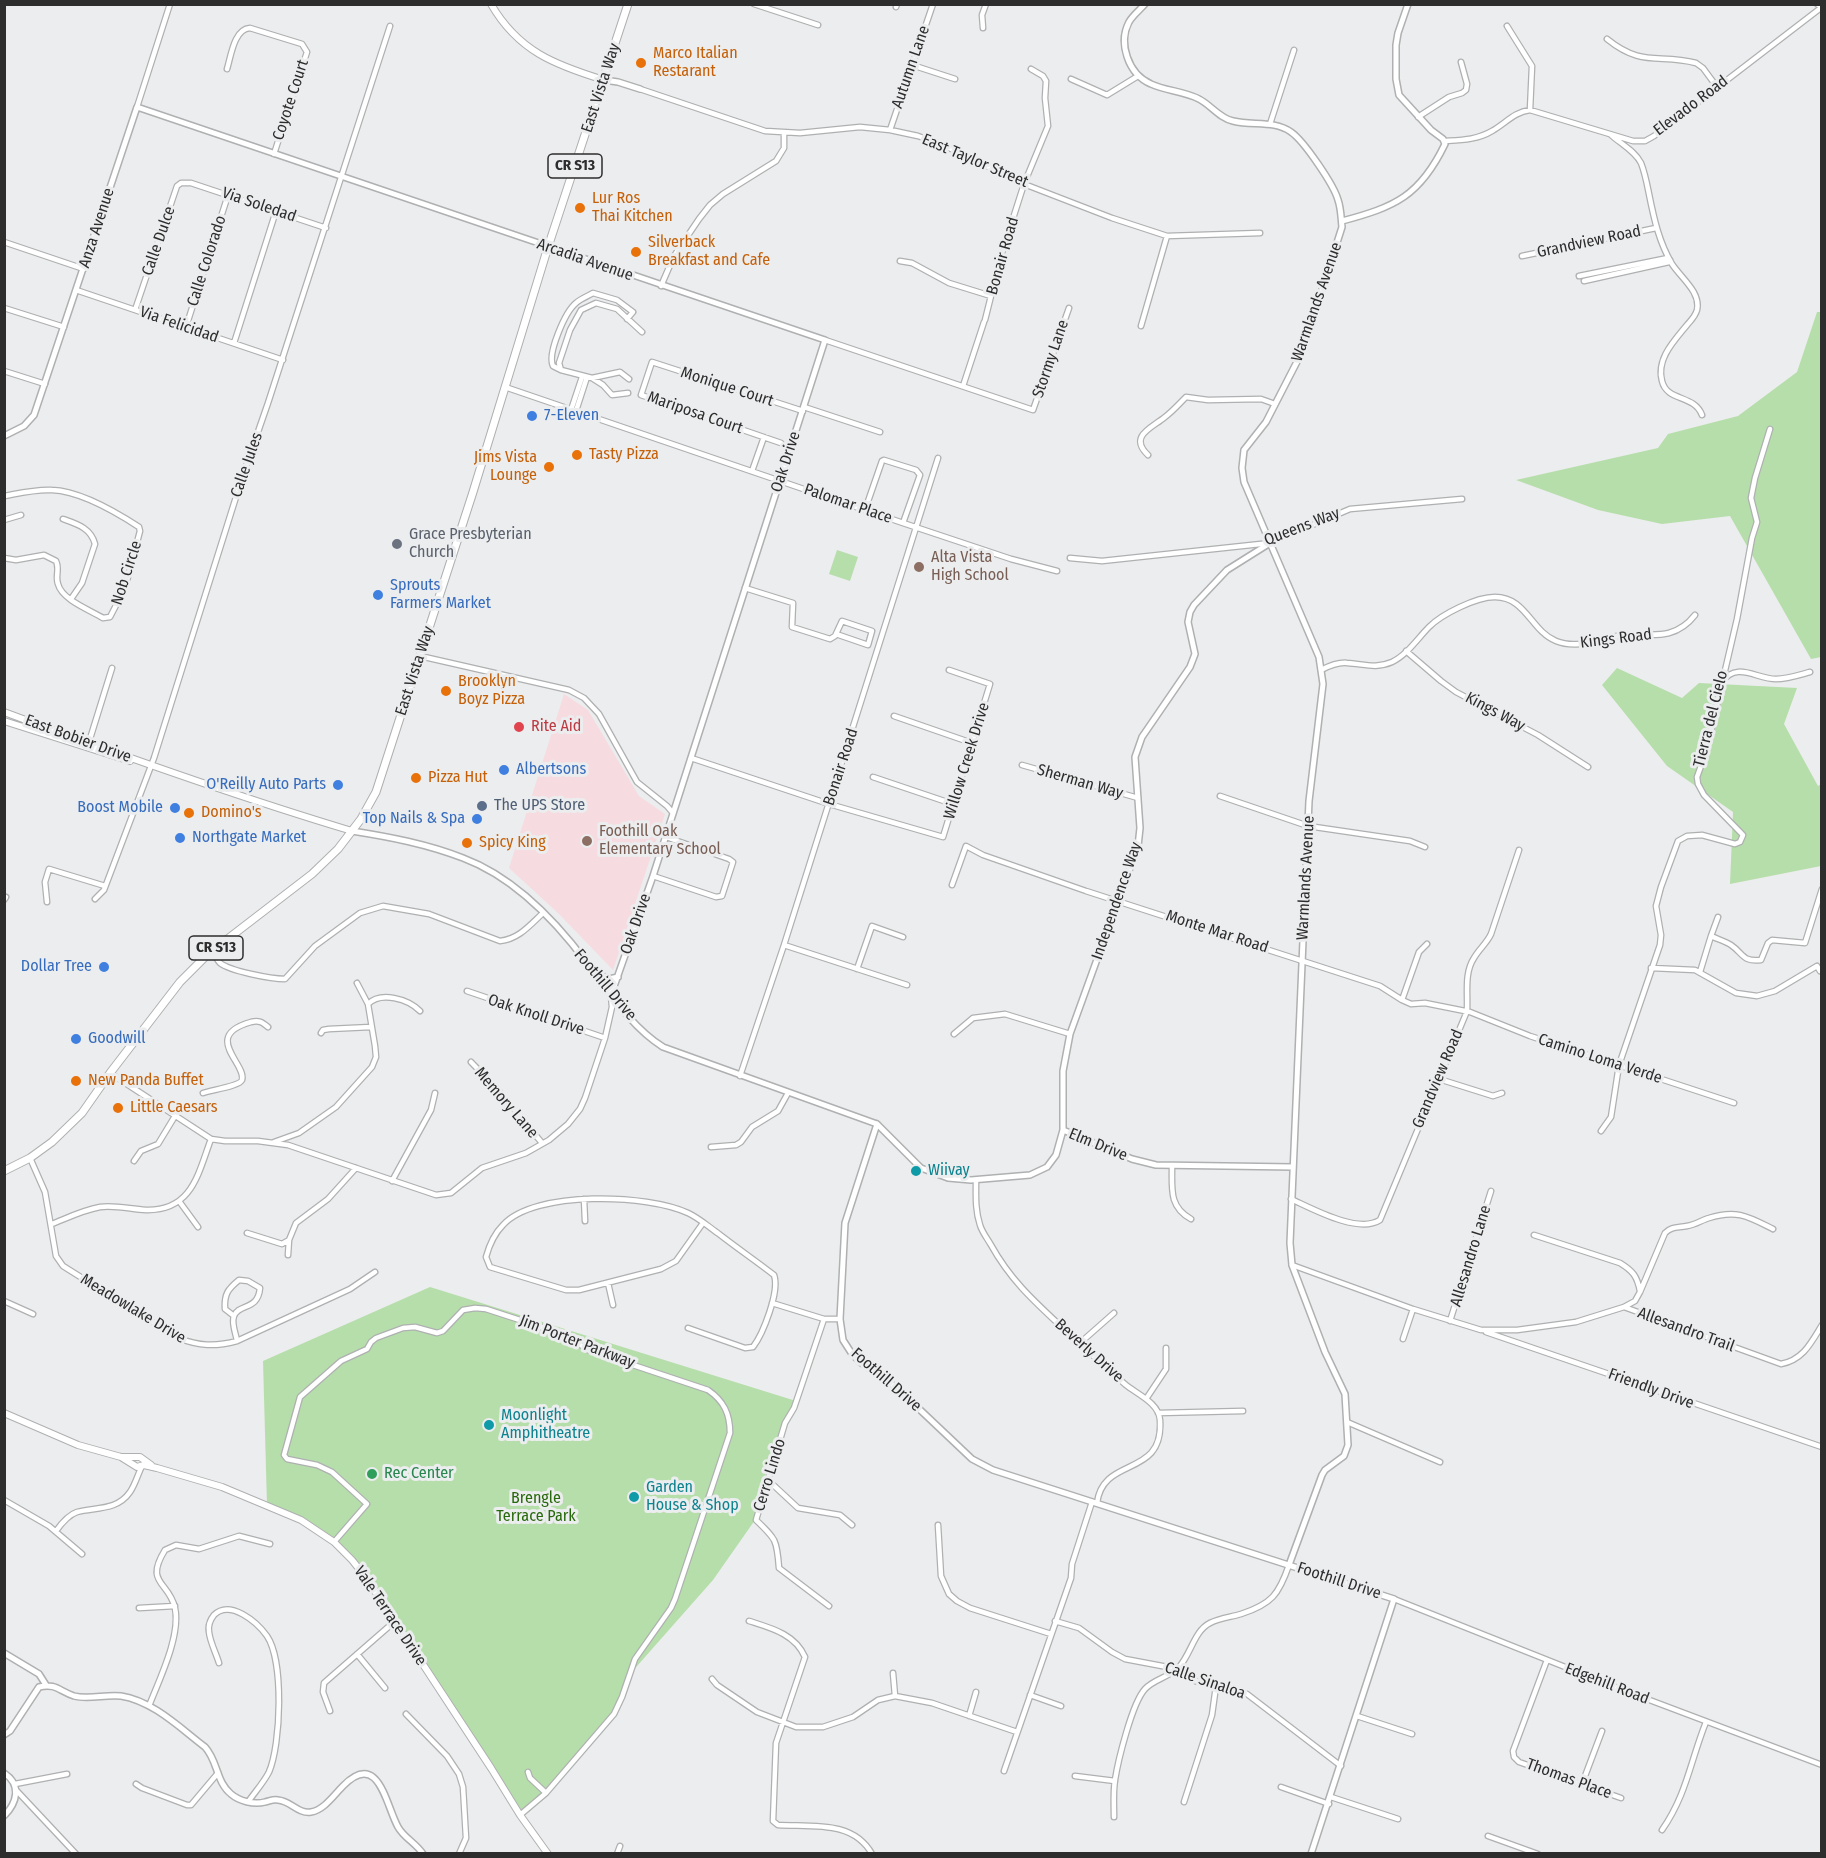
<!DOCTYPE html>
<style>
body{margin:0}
#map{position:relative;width:1826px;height:1858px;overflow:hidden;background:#ecedee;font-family:"Fira Sans Condensed",sans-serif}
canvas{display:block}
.frame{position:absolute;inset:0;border:6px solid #2d2d2e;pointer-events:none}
</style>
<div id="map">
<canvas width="1826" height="1858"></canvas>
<div class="frame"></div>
</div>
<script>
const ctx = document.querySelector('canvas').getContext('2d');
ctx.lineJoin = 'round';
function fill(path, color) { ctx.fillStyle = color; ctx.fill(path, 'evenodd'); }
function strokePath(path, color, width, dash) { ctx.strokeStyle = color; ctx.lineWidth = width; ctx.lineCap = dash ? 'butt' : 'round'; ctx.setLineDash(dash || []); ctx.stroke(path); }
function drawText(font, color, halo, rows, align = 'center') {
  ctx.font = font + ' "Fira Sans Condensed",sans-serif'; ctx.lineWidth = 6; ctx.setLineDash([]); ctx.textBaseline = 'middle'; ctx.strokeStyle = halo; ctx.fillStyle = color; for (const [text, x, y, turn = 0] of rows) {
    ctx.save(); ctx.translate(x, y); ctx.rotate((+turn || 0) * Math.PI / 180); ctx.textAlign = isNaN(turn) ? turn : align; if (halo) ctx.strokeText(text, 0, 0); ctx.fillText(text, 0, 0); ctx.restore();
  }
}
fill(new Path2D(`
 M564 694 588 710 639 796 665 814 613 970 559 914 509 868Z`), '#f6dce0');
fill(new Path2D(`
 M1817 312H1821V657L1811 659 1730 516 1662 524 1598 510 1516 480 1658 448 1668 434 1738 416 1797 372Z
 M837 550 858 557 850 581 829 574Z
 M1617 668 1682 698 1699 683 1797 688 1784 724 1818 786 1821 784V866L1730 884 1733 812 1667 766 1602 685Z
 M430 1287 796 1401 789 1416 755 1520 713 1580 630 1674 622 1697 606 1724 530 1811 522 1817 363 1573 320 1531 267 1505 263 1361Z`), '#b6deaa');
const minor = new Path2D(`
 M754 4 818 25
 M896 7 897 4
 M1507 26 1532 66 1530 110
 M983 28 982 15 986 4
 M1607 39C1643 68 1659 53 1696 63L1703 68 1717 87
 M912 65 955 79
 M227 69C231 56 234 29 250 28L302 44 307 52 274 154
 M1071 79 1107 95 1138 76
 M640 89 765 131 800 133 860 127 890 130 918 136 943 145 1024 184 1112 218 1167 236 1260 233
 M137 107 170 4
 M1418 117 1449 97 1462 93 1466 90 1467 84 1461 62
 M1270 124 1294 50
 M890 130 933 4
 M1611 135C1621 144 1635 151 1641 163 1645 173 1647 184 1649 194 1654 219 1659 242 1672 264 1681 278 1701 292 1697 310 1695 317 1691 320 1687 325 1674 341 1656 359 1662 381 1667 402 1694 394 1702 415
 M1444 141C1461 140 1477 140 1492 131 1506 123 1514 112 1530 110L1633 141H1645L1654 136 1822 7 1817 4
 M4 242 84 269
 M1522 256 1656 228
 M900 261 912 263 949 283 991 296
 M1579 276 1668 258 1670 260
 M1584 281 1669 262 1670 260
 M661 286 674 256 699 219 710 205 723 194 776 161 784 148V133
 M76 290 283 360
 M4 308 64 327
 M135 310 177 186 181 183H191L326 228
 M627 319 633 312 617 300 593 293C588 296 580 299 576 303 565 312 547 354 553 366L561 370 559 363 570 330 581 310 596 303 617 309 642 332
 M985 320 1001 256 1024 184 1048 126 1045 98 1046 81 1043 76 1031 69
 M1141 326 1167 236
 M186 327 228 195
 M825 340 1033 410 1069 308
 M234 343 276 211
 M561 370 592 378 620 372 629 379
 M4 371 45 384
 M592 378 603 385 612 395 628 393
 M963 386 984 322
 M505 387 903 523 1011 559 1057 571
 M804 407 880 432
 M571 410 582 377
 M576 411 587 377
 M781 443 641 395 652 362 803 411
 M1148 455C1128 436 1152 428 1165 417 1173 411 1179 404 1186 397L1208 400 1261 399 1275 404
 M752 471 764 437
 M4 496C20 493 36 489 52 490 79 491 116 512 139 527L140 531 125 588 110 617 103 618C90 610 62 600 58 584 55 576 60 569 56 561L44 555 16 560 4 558
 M865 510 882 461 884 460 916 470 920 475 903 523
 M63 519C77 524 91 528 95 544L82 583 71 599
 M4 520 21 515
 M1070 558 1102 561 1270 543 1350 509 1462 499
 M745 588 793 603 792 627 830 639 835 636 842 621 872 631 868 645 836 634
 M1406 651 1441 681 1456 692 1538 735 1588 767
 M420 656 569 690 584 698 599 714 637 782 667 806 673 813
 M1321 670C1329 666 1338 662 1347 663 1364 664 1376 669 1392 662 1407 655 1418 638 1429 627 1442 614 1476 597 1495 597 1526 597 1531 631 1556 641 1578 650 1601 638 1623 635 1638 633 1654 637 1669 633 1680 630 1688 624 1695 615
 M1722 682C1737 661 1756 679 1776 679 1787 679 1799 675 1810 672
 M894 716 972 743
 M89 742 112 668
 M691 758 829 804 943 837 990 684 949 670
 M1022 765 1138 798
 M873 777 953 804
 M1220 796 1308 826 1410 841 1425 847
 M653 876 716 897 722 896 733 862 729 859 666 837
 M952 885 966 846 983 855 1086 891 1380 986 1402 1000 1411 1004 1425 1003 1470 1012 1530 1036 1734 1103
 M95 899 104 890 154 758 242 478 268 403 390 26
 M4 900 6 897
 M47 902 45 882 49 869 105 886
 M1711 936 1718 917
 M784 945 907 985
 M212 951C215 955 217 960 220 963 230 971 271 979 285 979L315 946 360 913 383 906 429 914 500 941C519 939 530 925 543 913
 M1651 968 1695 970 1736 993 1757 996 1775 991 1817 966 1820 971
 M857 969 872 926 903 937
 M1700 972 1711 936C1717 939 1725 941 1731 945 1744 954 1742 962 1761 960L1768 943 1772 940 1805 943 1822 889
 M467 991 605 1038
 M1402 1000 1419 952 1427 944
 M368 1004C381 991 408 999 420 1011
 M321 1033 323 1030 329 1029 371 1027
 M954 1034 973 1018 1005 1014 1070 1034
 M471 1062 498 1090 542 1143
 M110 1073 211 1139 225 1141H258L288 1145 436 1195 451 1193 482 1168 526 1153 549 1140 568 1124 580 1109 585 1098 605 1038 612 1007 611 996
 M740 1076 784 945 938 458
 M1439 1079 1493 1096 1502 1093
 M203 1093C211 1090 240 1086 242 1080 247 1064 201 1036 251 1022 259 1020 262 1022 268 1027
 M1601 1131 1611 1117 1619 1065 1660 945 1661 935 1656 906 1661 887 1678 841 1687 836 1702 835 1735 844 1740 842 1743 835 1704 795 1698 784 1697 777 1706 752 1737 619 1752 538 1757 522 1751 498 1755 478 1770 429
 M274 1142 299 1133 336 1107 372 1067 376 1057 375 1046 368 1004 357 983
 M711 1147 736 1145 741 1142 752 1127 778 1111 788 1093
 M30 1158 45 1192 56 1256 63 1266 178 1338C199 1346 215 1347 237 1341L350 1289 375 1272
 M134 1161 141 1151 158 1144 175 1116
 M1172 1166C1172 1189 1169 1207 1191 1219
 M976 1180C976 1195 975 1210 980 1225 982 1232 987 1238 991 1245 1011 1281 1035 1302 1065 1330 1085 1348 1105 1367 1126 1385 1137 1394 1159 1403 1160 1420 1164 1479 1103 1455 1097 1503
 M392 1181 431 1110 435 1093
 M584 1199 585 1221
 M1291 1199C1313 1209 1358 1234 1380 1220L1465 1016 1467 1011C1468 993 1464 973 1474 958 1479 949 1487 943 1491 934L1519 850
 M179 1201 198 1227
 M52 1224C67 1218 83 1210 100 1207 115 1205 130 1209 146 1210 192 1211 198 1174 211 1139
 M247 1233 282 1244 289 1240 296 1223 328 1199 356 1168
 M1534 1235 1620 1263C1633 1271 1637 1276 1640 1291
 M288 1255 289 1240
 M1292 1265 1413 1309 1481 1330H1517L1576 1322 1624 1307 1635 1301 1640 1292 1665 1233C1672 1226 1678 1228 1687 1226 1695 1225 1702 1220 1709 1218 1737 1209 1749 1217 1773 1229
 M608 1283 613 1305
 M4 1301 33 1314
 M772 1303 824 1319H840
 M1624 1307 1781 1364C1803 1360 1811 1343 1822 1325
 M234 1316 225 1309C224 1294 228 1289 239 1280L248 1281 260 1288C258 1311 239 1303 234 1316 231 1323 236 1334 237 1341
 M824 1319 794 1408 785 1423 756 1520C776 1539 777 1540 779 1568L829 1606
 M1450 1321 1491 1191
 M688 1328 745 1348 753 1347C763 1334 780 1291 774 1275 756 1261 737 1248 719 1234 709 1227 699 1218 688 1213 648 1194 535 1190 503 1225 495 1233 489 1246 486 1257L490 1267 566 1290H579L661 1269 676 1261 703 1223
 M1486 1332 1822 1447
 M1403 1339 1413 1309
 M1080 1343 1114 1313
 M1146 1399 1166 1369V1348
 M1158 1413 1243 1411
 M1347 1422 1440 1462
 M769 1481 798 1508 840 1515 852 1525
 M4 1500 49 1526 82 1554
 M938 1525 941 1576 949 1594 957 1601 970 1608 1051 1634
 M56 1531C61 1524 68 1515 77 1512 95 1507 117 1511 130 1492 135 1485 138 1474 142 1466
 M334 1542 367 1504 332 1472 317 1465 287 1459 284 1455 300 1397 341 1361 367 1349 371 1342 376 1338 403 1328 415 1327 437 1333 443 1331 463 1310 475 1308 486 1309 566 1335 588 1350 708 1390C724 1401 730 1414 730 1433L675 1599 671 1608 635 1659 622 1697 614 1714 546 1793 520 1815
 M1394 1599 1623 1690 1822 1765
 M139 1608 175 1606
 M749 1621C771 1628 795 1634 805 1657L776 1743 773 1821 778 1825C812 1827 853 1820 872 1854
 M1055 1621 1079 1628 1112 1652 1125 1659 1178 1669 1195 1681 1229 1688 1247 1694 1341 1766
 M357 1654 385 1688
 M1547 1660 1513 1751 1514 1757 1519 1762 1621 1798
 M219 1663C216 1653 210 1642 209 1632 208 1626 210 1620 214 1615 230 1599 257 1622 267 1636 284 1661 281 1744 269 1772 264 1782 255 1792 248 1802
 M893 1673 895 1696
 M712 1679 717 1685 757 1712 796 1727H823L853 1717 878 1700 895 1696 932 1703 1017 1732
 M1030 1695 1061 1706
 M149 1706C159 1680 181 1636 175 1608 169 1581 144 1584 165 1550L176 1545 199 1549 239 1536 270 1544
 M330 1711 323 1692 324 1683 394 1622
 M406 1714 447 1756 459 1774 463 1787 466 1838 459 1854
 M969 1716 976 1692
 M1357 1716 1412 1734
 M1004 1771 1071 1578 1072 1564 1092 1502
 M528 1772 530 1778 546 1793
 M1075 1776 1115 1781
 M15 1784 67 1774
 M136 1784 142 1788 187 1805H191L218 1773
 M1582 1784 1602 1731
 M1281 1787 1329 1804
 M16 1790 76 1854
 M1331 1797 1398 1819
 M1184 1802 1212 1715 1216 1686
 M1114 1817C1114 1805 1113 1792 1115 1780 1118 1761 1132 1703 1145 1689 1154 1679 1170 1677 1179 1667 1191 1654 1194 1631 1210 1623 1220 1618 1231 1617 1241 1614 1272 1604 1279 1594 1289 1565
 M1662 1830C1687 1794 1690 1762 1706 1722
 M1488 1836 1538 1854
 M617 1854 620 1846`);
const tertiary = new Path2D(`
 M1145 4C1140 10 1133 15 1129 22 1118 43 1128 74 1151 84 1166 91 1184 91 1199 99 1211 105 1219 118 1233 121 1253 126 1274 120 1291 132 1304 141 1334 185 1338 200 1341 208 1341 218 1342 227L1302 352 1266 422 1244 450 1242 468 1244 482 1319 657 1323 684 1309 801 1290 1243 1292 1265 1325 1352 1345 1394 1348 1445 1344 1456 1325 1470 1322 1475 1289 1565
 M604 80 618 82 640 89
 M1342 221C1395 207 1420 196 1445 144L1443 139 1431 130 1399 95 1396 79V45L1398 33 1408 4
 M4 436 24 426 34 415 137 107 825 340 653 876 611 995
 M352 831C390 837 427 844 463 858 514 877 555 920 587 963 609 992 632 1028 663 1047L877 1124 845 1223 840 1319 843 1340 852 1354 860 1362 897 1388 972 1459 993 1470 1394 1599 1311 1854
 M598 974 609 979 618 977
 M877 1124 921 1168 948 1178 971 1180 1030 1175 1047 1167 1056 1155 1063 1130V1071L1070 1034 1138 846 1140 828 1135 757 1142 737 1190 667 1195 654 1188 622 1190 612 1194 605 1227 570 1270 543
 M1063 1130 1132 1159 1156 1165 1293 1167
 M4 1653 39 1674 46 1685
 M4 1735 10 1731 39 1687C56 1683 59 1691 74 1696 89 1700 106 1694 121 1696 153 1701 180 1728 205 1747 218 1761 216 1782 231 1794 239 1801 254 1805 265 1802 270 1801 273 1799 278 1800 291 1801 298 1814 311 1812 324 1810 334 1795 343 1786 379 1749 386 1806 398 1827 404 1838 416 1843 423 1854
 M4 1773C22 1785 17 1803 4 1816`);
const secondary = new Path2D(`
 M491 4C518 51 555 65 604 80
 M4 712C120 755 235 796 352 831
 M4 721 130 761
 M4 1413 78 1445 121 1457H140L151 1465
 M121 1457 137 1467 144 1465 157 1468 222 1487 301 1520 334 1542 352 1560 367 1579 491 1768 520 1815 548 1854`);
const primary = new Path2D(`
 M4 1171 30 1158 52 1142 82 1113 110 1073 180 982 208 954 312 874 338 849 361 819 376 792 473 492 548 247 628 4`);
strokePath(minor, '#afb0b1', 7);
strokePath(tertiary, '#afb0b1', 8);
strokePath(secondary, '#afb0b1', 8);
strokePath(primary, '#afb0b1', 9);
strokePath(minor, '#fff', 4.5);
strokePath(tertiary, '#fff', 5);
strokePath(secondary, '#fff', 6);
strokePath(primary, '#fff', 7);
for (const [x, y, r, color] of [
 [641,63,6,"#e8710a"],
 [580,208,6,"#e8710a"],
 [636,252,6,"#e8710a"],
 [532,416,6,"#3f7fe0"],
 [577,455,6,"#e8710a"],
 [549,467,6,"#e8710a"],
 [397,544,6,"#6b7280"],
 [919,567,6,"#8d6e63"],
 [378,595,6,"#3f7fe0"],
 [446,691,6,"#e8710a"],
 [519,727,6,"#e0444e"],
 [504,770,6,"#3f7fe0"],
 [416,778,6,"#e8710a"],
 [338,785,6,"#3f7fe0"],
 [482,806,6,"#5c6f8a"],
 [175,808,6,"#3f7fe0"],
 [189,813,6,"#e8710a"],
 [477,819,6,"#3f7fe0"],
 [180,838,6,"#3f7fe0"],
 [587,841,6,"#8d6e63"],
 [467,843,6,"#e8710a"],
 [104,967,6,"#3f7fe0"],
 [76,1039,6,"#3f7fe0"],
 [76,1081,6,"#e8710a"],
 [118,1108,6,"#e8710a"],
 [916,1171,6,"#0f9aa8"],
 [489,1425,6,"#0f9aa8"],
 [372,1474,6,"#2e9e5b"],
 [634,1497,6,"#0f9aa8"]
]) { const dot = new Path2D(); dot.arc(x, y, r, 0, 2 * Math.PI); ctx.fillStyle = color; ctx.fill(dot); strokePath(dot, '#ecedee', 2); }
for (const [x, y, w] of [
 [575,166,54],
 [216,948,54]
]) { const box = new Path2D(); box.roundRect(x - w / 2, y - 12, w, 24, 4.5); ctx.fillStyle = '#ecedee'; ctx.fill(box); strokePath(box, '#2d2d2e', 1.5); }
drawText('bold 15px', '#2d2d2e', null, [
 ["CR S13",575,166],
 ["CR S13",216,948]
]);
drawText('16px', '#c56008', '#ecedee', [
 ["Marco Italian",653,54],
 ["Restarant",653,72],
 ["Lur Ros",592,199],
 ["Thai Kitchen",592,217],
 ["Silverback",648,243],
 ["Breakfast and Cafe",648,261],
 ["Tasty Pizza",589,455],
 ["Jims Vista",537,458,"right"],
 ["Lounge",537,476,"right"],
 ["Brooklyn",458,682],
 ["Boyz Pizza",458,700],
 ["Pizza Hut",428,778],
 ["Domino's",201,813],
 ["Spicy King",479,843],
 ["New Panda Buffet",88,1081],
 ["Little Caesars",130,1108]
], 'left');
drawText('16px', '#2d2d2e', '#ecedee', [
 ["Autumn Lane",911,67,-71],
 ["East Vista Way",601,88,-72],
 ["Coyote Court",291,100,-72],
 ["Elevado Road",1691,106,-37],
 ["East Taylor Street",975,161,23],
 ["Via Soledad",259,205,19],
 ["Anza Avenue",97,228,-72],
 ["Calle Dulce",159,241,-71],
 ["Grandview Road",1589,242,-12],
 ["Bonair Road",1003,256,-74],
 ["Arcadia Avenue",585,260,19],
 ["Calle Colorado",207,261,-72],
 ["Warmlands Avenue",1317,302,-71],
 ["Via Felicidad",179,325,19],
 ["Stormy Lane",1051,359,-71],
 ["Monique Court",727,387,18],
 ["Mariposa Court",695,413,19],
 ["Oak Drive",786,462,-72],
 ["Calle Jules",247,465,-71],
 ["Palomar Place",848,504,19],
 ["Queens Way",1302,527,-21],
 ["Nob Circle",127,573,-72],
 ["Kings Road",1616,639,-7],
 ["East Vista Way",415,671,-72],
 ["Kings Way",1495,712,28],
 ["Tierra del Cielo",1711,719,-76],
 ["East Bobier Drive",78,739,20],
 ["Willow Creek Drive",967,761,-73],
 ["Bonair Road",841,767,-72],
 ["Sherman Way",1080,782,16],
 ["Warmlands Avenue",1306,878,-87],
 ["Independence Way",1117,901,-71],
 ["Oak Drive",636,924,-71],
 ["Monte Mar Road",1217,932,18],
 ["Foothill Drive",605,985,50],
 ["Oak Knoll Drive",536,1015,18],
 ["Camino Loma Verde",1600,1059,18],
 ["Grandview Road",1438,1079,-67],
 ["Memory Lane",506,1103,49],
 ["Elm Drive",1098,1145,22],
 ["Allesandro Lane",1471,1256,-73],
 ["Meadowlake Drive",133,1309,31],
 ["Allesandro Trail",1686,1330,20],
 ["Jim Porter Parkway",577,1342,21],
 ["Beverly Drive",1089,1351,42],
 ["Foothill Drive",886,1380,41],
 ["Friendly Drive",1651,1389,20],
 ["Cerro Lindo",770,1475,-73],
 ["Foothill Drive",1339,1581,18],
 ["Vale Terrace Drive",390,1616,56],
 ["Calle Sinaloa",1205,1681,19],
 ["Edgehill Road",1607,1684,21],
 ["Thomas Place",1569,1779,20]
]);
drawText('16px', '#366cbe', '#ecedee', [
 ["7-Eleven",544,416],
 ["Sprouts",390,586],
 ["Farmers Market",390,604],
 ["Albertsons",516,770],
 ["O'Reilly Auto Parts",326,785,"right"],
 ["Boost Mobile",163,808,"right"],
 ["Top Nails & Spa",465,819,"right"],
 ["Northgate Market",192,838],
 ["Dollar Tree",92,967,"right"],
 ["Goodwill",88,1039]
], 'left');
drawText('16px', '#5b616d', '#ecedee', [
 ["Grace Presbyterian",409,535],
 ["Church",409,553]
], 'left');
drawText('16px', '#785e54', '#ecedee', [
 ["Alta Vista",931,558],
 ["High School",931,576],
 ["Foothill Oak",599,832],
 ["Elementary School",599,850]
], 'left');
drawText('16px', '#be3a42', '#ecedee', [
 ["Rite Aid",531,727]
], 'left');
drawText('16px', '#4e5e75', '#ecedee', [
 ["The UPS Store",494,806]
], 'left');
drawText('16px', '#0d838f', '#ecedee', [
 ["Wiivay",928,1171],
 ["Moonlight",501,1416],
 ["Amphitheatre",501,1434],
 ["Garden",646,1488],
 ["House & Shop",646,1506]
], 'left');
drawText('16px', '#27864d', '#ecedee', [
 ["Rec Center",384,1474]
], 'left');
drawText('16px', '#27690b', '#ecedee', [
 ["Brengle",536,1499],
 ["Terrace Park",536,1517]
]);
</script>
